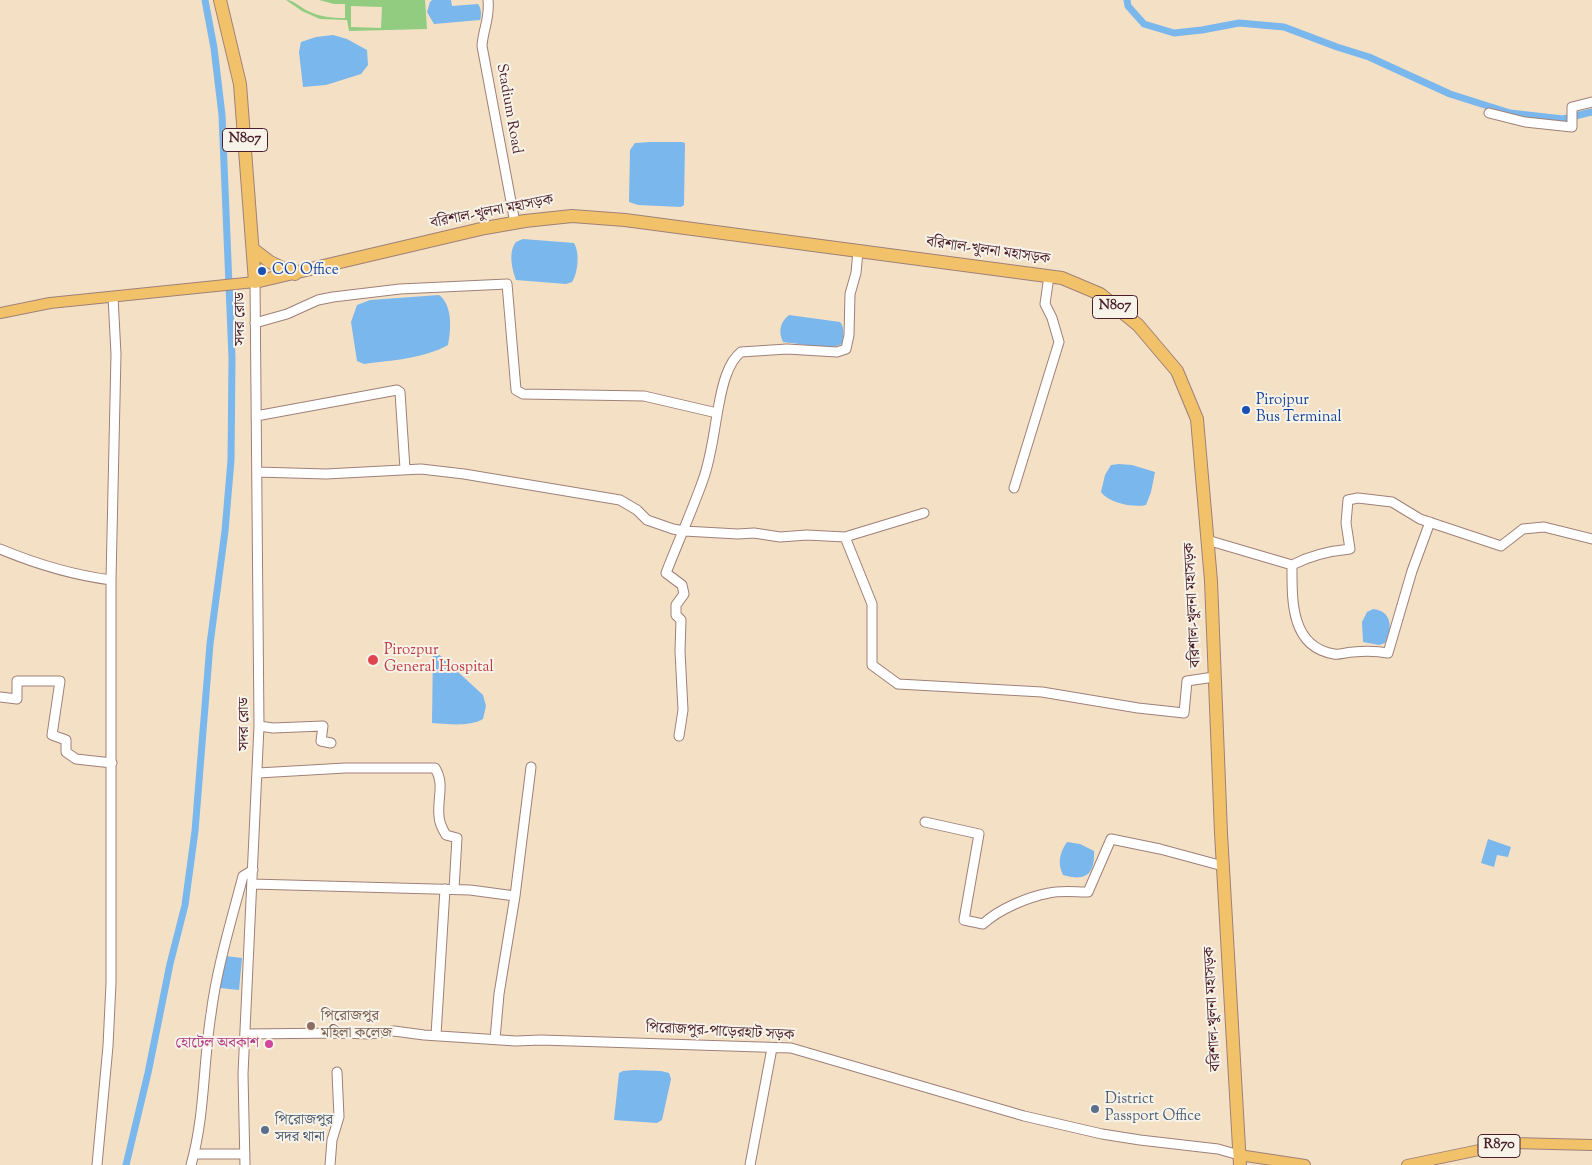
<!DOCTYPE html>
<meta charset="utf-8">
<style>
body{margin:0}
canvas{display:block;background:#f4e0c5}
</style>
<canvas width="1592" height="1165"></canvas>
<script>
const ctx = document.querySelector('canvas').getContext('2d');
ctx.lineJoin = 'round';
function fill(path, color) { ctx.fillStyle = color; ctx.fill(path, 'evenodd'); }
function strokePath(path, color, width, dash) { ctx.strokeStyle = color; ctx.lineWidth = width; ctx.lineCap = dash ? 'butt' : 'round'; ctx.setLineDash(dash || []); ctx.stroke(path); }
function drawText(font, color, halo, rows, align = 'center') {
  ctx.font = font + ' "Sorts Mill Goudy","Noto Serif Bengali",serif'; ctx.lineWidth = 4; ctx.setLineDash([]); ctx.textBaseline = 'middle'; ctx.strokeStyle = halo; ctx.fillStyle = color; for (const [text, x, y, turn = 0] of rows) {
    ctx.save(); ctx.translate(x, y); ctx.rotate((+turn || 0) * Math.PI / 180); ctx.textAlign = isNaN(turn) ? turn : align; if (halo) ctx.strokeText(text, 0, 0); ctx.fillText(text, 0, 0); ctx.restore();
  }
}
fill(new Path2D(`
 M286 0C294 0 301 8 308 11 320 17 332 18 345 18V4H334L319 0H425L427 29 349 31 347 20 320 19 302 11ZM351 6 382 7 381 28 351 27Z`), '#91cc81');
fill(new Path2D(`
 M432 0H451L452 6 478 4C481 7 482 16 480 20L434 24 427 12 430 2Z
 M333 35 347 39 367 50 368 65 361 74 326 85 303 87 299 52 301 42 316 37Z
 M651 142H682L685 143 684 205 681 207 638 205 629 202 630 150 635 143Z
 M523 239 574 243C580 253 578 273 572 282L566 284 516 280C512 269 508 252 516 242Z
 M439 295C453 305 451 331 448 345 423 359 392 360 364 364L357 361 351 322 357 305 370 300Z
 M789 315 840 322C845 327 843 337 842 344 830 351 797 343 783 342 778 332 780 322 789 315Z
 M1119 464 1132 465 1155 472 1151 492 1146 505C1133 508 1109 503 1101 492L1105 475 1111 465Z
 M1373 609C1392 611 1393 628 1385 643L1379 645 1363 642 1362 622 1367 612Z
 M433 649 483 695 486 706 483 719C469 727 448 724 432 723Z
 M1488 839 1511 847 1508 857 1497 855 1494 867 1481 863Z
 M1067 842 1080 844 1094 851C1095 874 1086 882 1063 875 1057 863 1060 852 1067 842Z
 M225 956 242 958 239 990 220 988Z
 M634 1070 661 1071 669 1073 671 1079 662 1120 657 1123 614 1120 619 1073 623 1071Z`), '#7ab7ec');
strokePath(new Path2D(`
 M1127 0 1128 6 1144 24 1174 33 1202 30 1239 23 1284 27 1337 47 1369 57 1450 94 1510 113 1563 119 1592 112
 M126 1165 148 1073 170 964 185 905 195 831 210 644 225 531 231 460 232 358 222 115 214 48 205 0`), '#7ab7ec', 7);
const minor = new Path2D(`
 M488 0C490 19 483 29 482 46L515 223
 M1489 113 1525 122 1572 127V107L1592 102
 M255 323 287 314 318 300 333 297 400 289 507 284 516 390 523 394 644 396 717 413
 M256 416 397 390 400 392 405 469
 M257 472 326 474 421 469 464 474 620 500 637 510 647 520 673 529 684 531 738 534 754 533 780 537 807 535 845 537 924 513
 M1014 488 1059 342 1052 318 1045 304 1049 276
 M845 537 872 604V665L898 684 1042 692 1138 708 1184 713 1187 681 1214 677
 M1207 540 1292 565C1311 555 1329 551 1350 549L1346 523 1348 500 1358 498 1392 502 1420 519 1501 546 1523 529 1544 527 1592 539
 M0 549C36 564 72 575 111 580
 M1292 565C1292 599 1290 647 1334 654 1340 655 1347 652 1353 652 1365 651 1377 651 1388 653L1412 571 1430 522
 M0 697 17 699V681H60L52 735 66 740V752L76 759 112 763
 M259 726 273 728 323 726 321 741 331 743
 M679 736 683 710 680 651 681 620 676 615V605L684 594 682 585 666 573C678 542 692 511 703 480 712 455 714 429 719 404 722 388 727 363 741 352L787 349 837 352 846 349 849 335 850 294 856 273 858 251
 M258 773 345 768H435C445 784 437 799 439 816 439 823 443 830 446 835L457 838 454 889
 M925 822 979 834 964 920 983 924C999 909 1028 897 1049 893 1061 890 1076 892 1088 892L1111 839 1160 849 1223 866
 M252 884 470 890 515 896
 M246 1034 341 1033 369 1034 394 1031 424 1035 516 1041 541 1040 791 1048 1024 1116 1102 1134 1140 1140 1218 1149 1239 1155
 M436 1035 445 889
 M495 1039 499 994 515 896 531 767
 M194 1154H245
 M97 1165 108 1046 111 983V580L116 354 113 297
 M191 1165C205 1116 203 1064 211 1014 217 967 231 922 243 876L253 870
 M245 1165 243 1074 259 726 255 282
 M330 1165 332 1140 339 1117 337 1072
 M750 1165 772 1048`);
const major = new Path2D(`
 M0 313 50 303 255 282
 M1239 1155 1305 1165
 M1407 1165 1513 1143 1592 1145`);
const highway = new Path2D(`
 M220 0 240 84 255 282 485 228 525 221 572 216 625 220 1062 278 1100 294 1138 325 1177 371 1197 419 1211 581 1221 833 1240 1165
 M253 249 270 262 295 274`);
strokePath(minor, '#9f8078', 11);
strokePath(major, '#9f8078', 12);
strokePath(highway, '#9f8078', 14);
strokePath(minor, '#fff', 9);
strokePath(major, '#f2c26a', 10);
strokePath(highway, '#f2c26a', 12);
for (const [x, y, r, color] of [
 [262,271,5,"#1a4fb4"],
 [1246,410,5,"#1a4fb4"],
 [373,660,6,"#e0444e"],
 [311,1026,5,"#8d6e63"],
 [269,1044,5,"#d1479c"],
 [1095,1109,5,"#5c6f8a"],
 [265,1130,5,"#5c6f8a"]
]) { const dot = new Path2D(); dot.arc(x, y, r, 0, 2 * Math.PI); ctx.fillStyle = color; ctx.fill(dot); strokePath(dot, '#f7f3e8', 2); }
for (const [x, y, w] of [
 [245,140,45],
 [1115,307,45],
 [1499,1146,42]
]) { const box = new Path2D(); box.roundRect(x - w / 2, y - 11.5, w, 23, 4); ctx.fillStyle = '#f7f3e8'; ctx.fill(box); strokePath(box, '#4a1f2b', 1); }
drawText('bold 14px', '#4a1f2b', null, [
 ["N807",245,140],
 ["N807",1115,307],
 ["R870",1499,1146]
]);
drawText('15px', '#4a1f2b', '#f7f3e8', [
 ["Stadium Road",508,109,80],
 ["বরিশাল-খুলনা মহাসড়ক",492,213,-11],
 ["বরিশাল-খুলনা মহাসড়ক",988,252,8],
 ["সদর রোড",241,319,-90],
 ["বরিশাল-খুলনা মহাসড়ক",1194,605,-93],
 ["সদর রোড",245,724,-90],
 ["বরিশাল-খুলনা মহাসড়ক",1214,1009,-93],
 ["পিরোজপুর-পাড়েরহাট সড়ক",720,1033,3]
]);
drawText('15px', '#164399', '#f7f3e8', [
 ["CO Office",272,271],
 ["Pirojpur",1256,401],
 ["Bus Terminal",1256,418]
], 'left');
drawText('15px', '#be3a42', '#f7f3e8', [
 ["Pirozpur",384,651],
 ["General Hospital",384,668]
], 'left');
drawText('15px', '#785e54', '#f7f3e8', [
 ["পিরোজপুর",321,1017],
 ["মহিলা কলেজ",321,1034]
], 'left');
drawText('15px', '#b23c85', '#f7f3e8', [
 ["হোটেল অবকাশ",259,1044]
], 'right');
drawText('15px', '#4e5e75', '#f7f3e8', [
 ["District",1105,1100],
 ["Passport Office",1105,1117],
 ["পিরোজপুর",275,1121],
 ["সদর থানা",275,1138]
], 'left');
</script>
